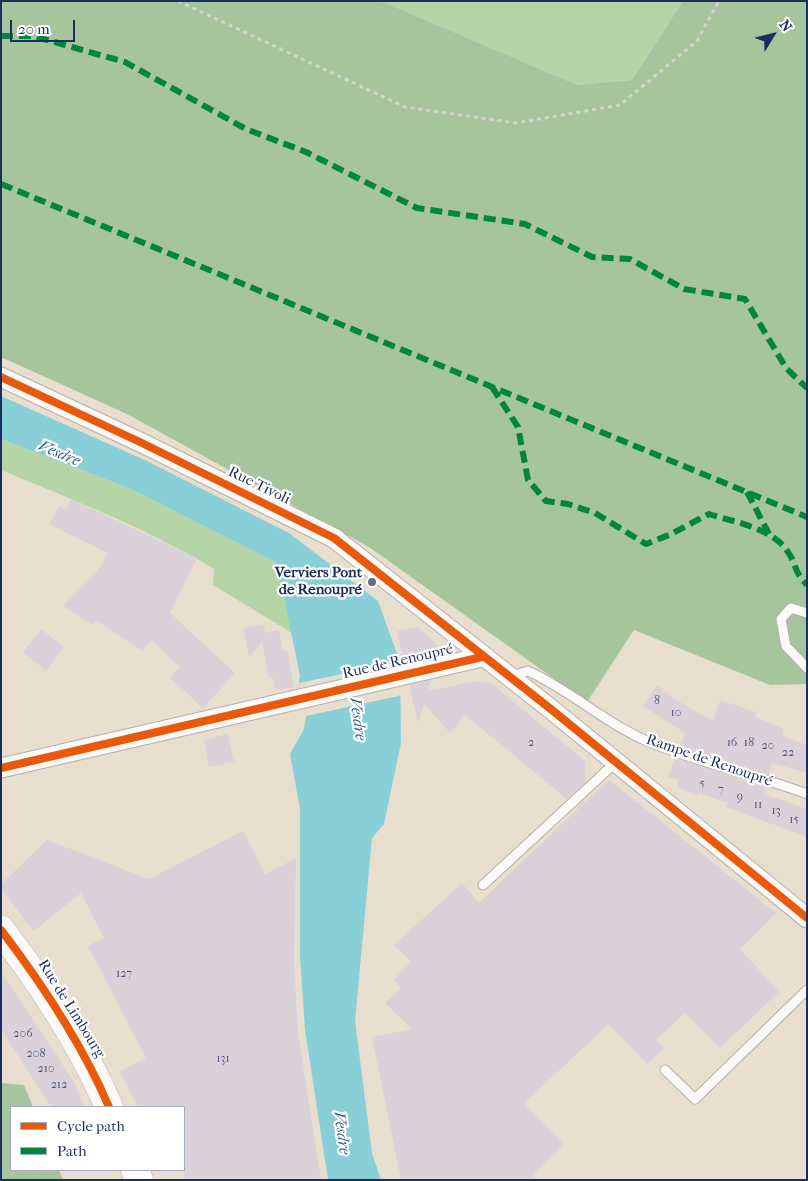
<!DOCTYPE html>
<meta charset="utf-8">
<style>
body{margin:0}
#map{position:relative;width:808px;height:1181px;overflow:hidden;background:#e8dece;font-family:"IM FELL French Canon",serif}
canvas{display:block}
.frame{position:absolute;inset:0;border:2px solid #1b2f5e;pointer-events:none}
.legend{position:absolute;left:10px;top:1106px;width:175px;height:65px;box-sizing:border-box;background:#fff;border:1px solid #a4acbf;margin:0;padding:6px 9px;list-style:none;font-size:15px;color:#1b2f5e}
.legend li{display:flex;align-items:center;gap:10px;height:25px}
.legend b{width:25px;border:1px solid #a4acbf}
.north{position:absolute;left:748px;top:10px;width:50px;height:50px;-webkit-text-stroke:4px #fff;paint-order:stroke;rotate:54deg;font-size:14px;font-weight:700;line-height:20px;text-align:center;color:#1b2f5e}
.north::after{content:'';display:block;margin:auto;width:18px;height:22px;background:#1b2f5e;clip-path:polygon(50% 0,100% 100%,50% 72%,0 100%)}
.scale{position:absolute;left:10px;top:20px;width:65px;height:22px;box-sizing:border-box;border:2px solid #1b2f5e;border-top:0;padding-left:6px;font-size:15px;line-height:18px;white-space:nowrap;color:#1b2f5e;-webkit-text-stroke:4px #fff;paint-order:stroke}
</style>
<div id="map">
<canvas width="808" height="1181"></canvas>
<div class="frame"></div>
<ul class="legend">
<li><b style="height:6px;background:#e8590c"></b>Cycle path</li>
<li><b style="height:6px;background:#00873e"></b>Path</li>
</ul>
<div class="north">N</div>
<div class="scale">20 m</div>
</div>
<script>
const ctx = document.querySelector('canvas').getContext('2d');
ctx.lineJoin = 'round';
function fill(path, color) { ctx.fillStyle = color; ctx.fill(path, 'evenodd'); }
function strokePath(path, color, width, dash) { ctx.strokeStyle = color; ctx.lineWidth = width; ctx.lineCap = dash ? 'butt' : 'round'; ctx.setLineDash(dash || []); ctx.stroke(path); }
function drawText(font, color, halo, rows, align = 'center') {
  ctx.font = font + ' "IM FELL French Canon",serif'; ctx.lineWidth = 4.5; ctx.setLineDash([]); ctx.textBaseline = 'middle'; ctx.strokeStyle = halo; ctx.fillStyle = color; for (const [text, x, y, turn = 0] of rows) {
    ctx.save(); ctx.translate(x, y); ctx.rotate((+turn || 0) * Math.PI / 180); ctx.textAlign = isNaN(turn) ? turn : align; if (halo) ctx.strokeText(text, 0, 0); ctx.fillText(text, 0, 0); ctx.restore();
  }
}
fill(new Path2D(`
 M381 1H683L632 80 577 85Z
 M1 439 131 489 277 563 292 633 213 585 214 569C147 528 73 500 1 470Z`), '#b5d5a6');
fill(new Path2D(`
 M1 1H381L577 85 632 80 683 1H807V684L770 685 634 630 587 702 369 547 127 414 1 357Z
 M1 1083 24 1085 33 1107H11V1170H59L63 1180H1Z`), '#a6c59c');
fill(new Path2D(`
 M1 396 147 461 289 533 378 601 400 662 401 743 384 824 372 838 355 1021 372 1153 381 1180H328L305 1030 300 956V809L290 754 304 729 306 716 299 683 300 676 277 563 131 489 1 439Z`), '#89cfd8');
fill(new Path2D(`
 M400 662 403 695 306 716 299 683Z`), '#e8dece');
fill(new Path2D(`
 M71 499 197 558 170 613 235 673 203 708 170 678 180 667 151 640 142 651 96 620 93 625 63 606 97 572 108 553 49 524 59 506 66 509Z
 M264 624 265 633 279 630 283 651 287 650 294 687 275 690 273 678H269L262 642 249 657 243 628Z
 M418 627 441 649 439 655 404 663 397 631Z
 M41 629 64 647 46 671 23 652Z
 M431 680 428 691 476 681 492 684 585 761V783L567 799 465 715 450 733 424 704 418 723 409 685Z
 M657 685 671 697 713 721 720 700 756 712 755 717 784 729 782 736 807 745V773L772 763 769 775 680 747 685 733 643 706Z
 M228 734 234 762 209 767 204 740Z
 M675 758 766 787 764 794 807 809V837L726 807 728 803 699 793 698 796 677 787 678 780 668 777Z
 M609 780 776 913 740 949 779 992 720 1048 685 1013 656 1040 664 1048 647 1064 609 1024 524 1103 564 1145 528 1180H401L372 1037 412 1029 385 1003 401 988 394 979 411 962 394 945 462 883 479 903 578 809 577 807 584 800V803Z
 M243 831 265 874 296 858 294 960 298 1032 321 1180H184V1107H138L120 1071 146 1058 88 946 104 938 81 893 34 931 1 889V884L47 840 149 879Z
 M1 971 75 1084 84 1107H51L1 1029Z`), '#dad2d8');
const lane = new Path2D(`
 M807 613 791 608 781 619 786 646 807 668
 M511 676 528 671C570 690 605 723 647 741 699 763 754 774 807 794
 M483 885 615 763
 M665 1070 695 1099 807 990`);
const street = new Path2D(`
 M1 377 142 443 334 538 552 710 807 918
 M1 768 482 657`);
const primary = new Path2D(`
 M1 930C43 985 82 1044 109 1107
 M135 1170 139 1180`);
strokePath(lane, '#b4b0aa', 11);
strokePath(street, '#b4b0aa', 21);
strokePath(primary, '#b4b0aa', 29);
strokePath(new Path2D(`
 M178 1 405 107 516 123 620 105 697 41 719 1`), '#d4d2d1', 3, [4, 4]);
strokePath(lane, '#fcfaf8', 9);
strokePath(street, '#fcfaf8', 19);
strokePath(primary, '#fcfaf8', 28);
strokePath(new Path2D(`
 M1 36H33L125 62 246 129 306 152 417 208 525 224 592 257 630 259 684 289 745 299 786 368 807 388
 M1 184 807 517
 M492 387 518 427 528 480 546 501 568 504 595 513 646 544 669 535 709 514C734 522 773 528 788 552 797 565 793 571 807 585
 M747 492 769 534`), '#00873e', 6, [12, 6]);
strokePath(new Path2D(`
 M1 377 142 443 334 538 552 710 807 918
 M1 768 482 657
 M1 930C43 985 82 1044 109 1107`), '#e8590c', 8);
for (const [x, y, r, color] of [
 [372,582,5,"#636c85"]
]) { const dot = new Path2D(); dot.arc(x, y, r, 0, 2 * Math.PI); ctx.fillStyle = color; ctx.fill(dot); strokePath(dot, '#fff', 2); }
drawText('12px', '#4b587c', null, [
 ["8",657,701],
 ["10",676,713],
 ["2",531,743],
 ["16",732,743],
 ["18",749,743],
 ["20",768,746],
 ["22",788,753],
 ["5",702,784],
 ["7",721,790],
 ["9",740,797],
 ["11",758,805],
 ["13",776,811],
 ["15",794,820],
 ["127",124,974],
 ["206",23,1034],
 ["208",36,1054],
 ["131",223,1059],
 ["210",46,1069],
 ["212",59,1085]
]);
drawText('15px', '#1b2f5e', '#fff', [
 ["Rue Tivoli",259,486,26],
 ["Rue de Renoupré",398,662,-13],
 ["Rampe de Renoupré",709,761,19],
 ["Rue de Limbourg",71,1009,58]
]);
drawText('bold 15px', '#1b2f5e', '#fff', [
 ["Verviers Pont",362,573],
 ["de Renoupré",362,590]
], 'right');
drawText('italic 16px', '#305d84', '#fff', [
 ["Vesdre",59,454,23],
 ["Vesdre",357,719,82],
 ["Vesdre",341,1133,82]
]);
</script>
